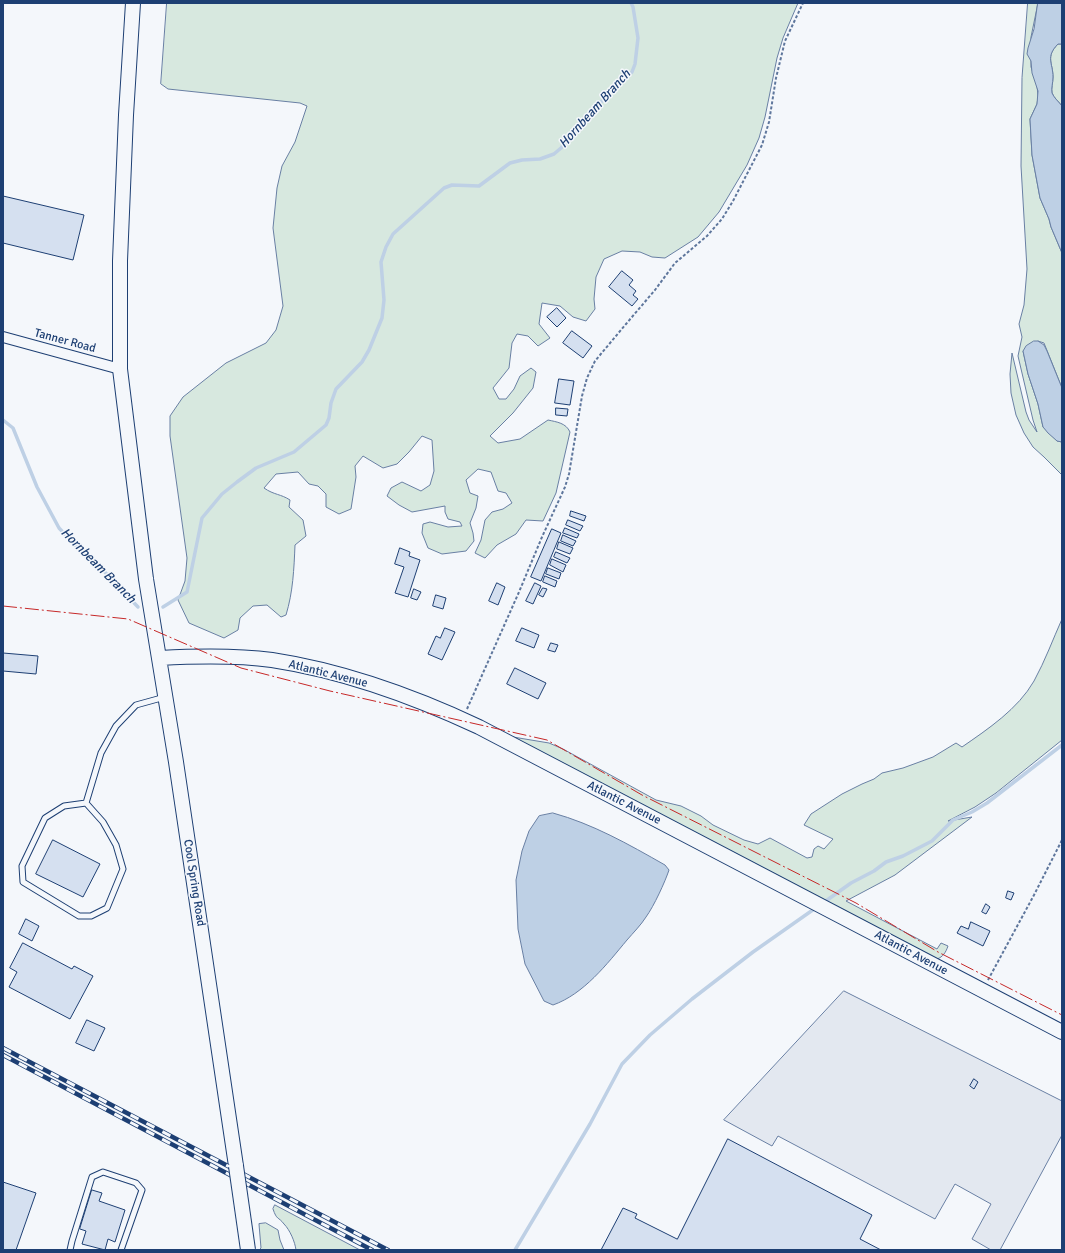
<!DOCTYPE html>
<style>
body{margin:0}
#map{position:relative;width:1065px;height:1253px;overflow:hidden;background:#f4f7fb;font-family:Signika,sans-serif}
canvas{display:block}
.frame{position:absolute;inset:0;border:4px solid #1d3f73;pointer-events:none}
</style>
<div id="map">
<canvas width="1065" height="1253"></canvas>
<div class="frame"></div>
</div>
<script>
const ctx = document.querySelector('canvas').getContext('2d');
ctx.lineJoin = 'round';
function fill(path, color) { ctx.fillStyle = color; ctx.fill(path, 'evenodd'); }
function strokePath(path, color, width, dash) { ctx.strokeStyle = color; ctx.lineWidth = width; ctx.lineCap = dash ? 'butt' : 'round'; ctx.setLineDash(dash || []); ctx.stroke(path); }
function drawText(font, color, halo, rows, align = 'center') {
  ctx.font = font + ' Signika,sans-serif'; ctx.lineWidth = 3; ctx.setLineDash([]); ctx.textBaseline = 'middle'; ctx.strokeStyle = halo; ctx.fillStyle = color; for (const [text, x, y, turn = 0] of rows) {
    ctx.save(); ctx.translate(x, y); ctx.rotate((+turn || 0) * Math.PI / 180); ctx.textAlign = isNaN(turn) ? turn : align; if (halo) ctx.strokeText(text, 0, 0); ctx.fillText(text, 0, 0); ctx.restore();
  }
}
const green = new Path2D(`
 M167 3H798L783 38 777 58 765 117 759 138 747 165 719 212 698 237 665 258 652 257 640 252 622 251 604 259 596 277 594 299 595 309 586 321 573 317 560 306 542 303 539 324 550 338 538 346 528 336 517 334 512 343 509 368 493 388 499 399H506L514 389 520 376 531 368 536 372 533 388 513 413 490 436 498 443 520 439 548 420C557 422 566 423 570 432L556 493 543 521 526 520 516 534 497 545 485 558 475 553 481 540 485 520 492 512 503 509 512 503 506 493 498 491 491 472 478 469 466 480 470 493 478 496 476 508 470 523 473 533 474 541 466 551 442 554 428 548 422 533 423 524 430 522 448 527 462 526 460 522 448 519 445 512V506L412 512 399 505 387 496 391 488 402 482 421 491 430 485 434 471 432 440 422 436 409 452 397 464 383 468 363 456 355 466 356 477 351 509 339 514 326 507V494L318 486 309 484 298 472 276 474 264 488C274 495 281 494 290 500L289 507 303 520 306 536 295 545C294 569 293 592 286 615L281 617 267 605 253 606 240 618 238 630 224 638 189 623 178 600 185 581 187 558 170 436V416L183 397 226 363 266 343 276 330 283 306 273 228 277 188 282 166 295 142 307 106 300 103 168 89 161 84Z
 M1028 3H1038L1031 37V67L1037 85 1038 97 1037 104 1030 119 1032 155 1040 198 1049 219 1051 227 1062 253V388L1044 343 1038 341 1023 351 1028 374 1038 404 1043 427 1057 441 1062 442V475L1044 457 1033 447 1024 433 1016 415 1011 393 1010 374 1012 353 1026 412 1029 420 1037 432 1033 420 1018 356 1022 337 1019 324 1024 305 1027 269 1021 166 1022 78Z
 M1058 44H1062V106C1059 102 1054 98 1052 93 1051 88 1053 83 1053 77 1053 63 1045 57 1058 44Z
 M1062 619V740L996 793 975 807 948 821 972 817 895 875 846 901 937 949 941 943 948 946C946 952 943 957 937 959L507 736 549 743 563 749 656 800 681 806 701 816 713 825 744 840 758 844 770 838 807 858 812 857 814 849 818 846 824 849 833 839 804 825 811 814 842 794 862 784 874 779 882 773 903 768 933 757 956 743 962 747C988 729 1018 709 1034 681 1045 661 1053 639 1062 619Z
 M275 1205 360 1250H296C295 1242 290 1230 284 1224 278 1216 277 1221 273 1209Z
 M266 1223 278 1230 280 1240 284 1250H259L261 1248 259 1224Z`);
fill(green, '#d7e8df');
strokePath(green, '#687fa3', 1);
const parking = new Path2D(`
 M844 991 1062 1101V1135L1000 1250H991L972 1239 991 1204 955 1184 935 1219 778 1136 772 1146 724 1120Z`);
fill(parking, '#e3e8f0');
strokePath(parking, '#687fa3', 1);
const water = new Path2D(`
 M1038 3H1062V44H1058C1045 57 1053 63 1053 77 1053 83 1051 88 1052 93 1054 98 1059 102 1062 106V253L1051 227 1049 219 1040 198 1032 155 1030 119 1037 104 1038 91 1032 73 1031 61 1027 54 1028 48 1034 29Z
 M1034 341H1038L1044 345 1047 351 1062 388V442L1057 441 1048 433 1043 427 1038 404 1028 374 1023 351 1026 346Z
 M553 813C593 824 628 844 665 865L669 870C665 882 654 906 646 917 641 925 633 933 627 940 607 964 584 994 553 1005L544 1001 525 964 518 929 516 880 522 851 529 831 539 816Z`);
fill(water, '#bed0e5');
strokePath(water, '#687fa3', 1);
strokePath(new Path2D(`
 M3 420 13 428 37 487 59 528 89 560 99 566 138 607
 M163 607 187 592 202 518 222 494 237 482 256 468 294 452 326 425 329 418 331 403 336 389 362 362 369 350 382 318 384 300 381 262 386 247 393 234 444 188 452 185 479 186 510 163 522 160 540 159 554 154 561 148 598 105 632 72 635 64 638 38 633 7 631 3
 M823 903 851 883 874 871 886 862 903 856 932 841 953 820 972 812 987 803 1062 745
 M515 1250 590 1124 622 1064 650 1035 692 999 753 952 817 907`), '#bed0e5', 3.5);
const building = new Path2D(`
 M3 196 84 215 73 260 3 243Z
 M622 271 633 280 629 285 636 291 633 295 638 299 632 306 609 287Z
 M557 308 566 318 557 327 547 317Z
 M572 331 592 346 583 358 563 343Z
 M559 379 574 381 570 405 555 403Z
 M556 408 568 409 567 416 556 415Z
 M571 511 586 516 584 521 570 516Z
 M568 520 583 526 580 531 566 525Z
 M565 528 579 534 577 538 563 533Z
 M552 529 561 533 541 581 531 577Z
 M563 535 576 541 573 546 561 541Z
 M559 542 573 548 570 554 557 549Z
 M400 548 410 552 409 556 420 560 408 597 395 593 404 567 395 564Z
 M556 552 570 558 567 563 554 557Z
 M552 559 566 565 563 572 550 565Z
 M548 568 561 573 559 579 546 574Z
 M545 576 557 581 555 587 543 582Z
 M497 583 505 587 498 605 489 601Z
 M535 583 541 586 533 604 526 601Z
 M543 588 547 589 543 597 539 595Z
 M414 589 421 592 417 600 411 598Z
 M436 595 446 598 443 609 433 606Z
 M445 628 455 632 442 660 428 654 436 636 440 638Z
 M522 628 539 635 534 648 516 641Z
 M551 643 558 645 555 652 548 650Z
 M3 653 38 656 36 674 3 671Z
 M515 668 546 683 538 699 507 684Z
 M53 840 100 864 83 897 36 874Z
 M1008 891 1014 893 1011 900 1006 898Z
 M986 904 990 907 986 914 982 912Z
 M26 919 39 926 32 941 19 934Z
 M971 922 990 931 983 946 957 933 961 926 968 929Z
 M23 943 72 969 74 966 93 976 70 1019 9 987 17 972 10 968Z
 M87 1020 105 1028 94 1051 76 1043Z
 M974 1079 978 1082 974 1089 970 1086Z
 M728 1139 872 1215 860 1239 881 1250H601L623 1208 637 1214 635 1218 677 1239Z
 M3 1182 36 1193 16 1250H3Z
 M92 1190 102 1193 99 1201 125 1210 115 1242 108 1239 105 1250 82 1244 86 1231 80 1229Z`);
fill(building, '#d5e0f0');
strokePath(building, '#1d3f73', 1);
const service = new Path2D(`
 M86 803 103 822 116 845 123 869 107 908 91 916H79L23 882 22 866 45 818 64 806Z
 M86 803 101 753 116 726 136 705 165 697
 M70 1250 72 1241 92 1177 103 1172 136 1183 142 1190 121 1250`);
const minor = new Path2D(`
 M3 337 120 369`);
const secondary = new Path2D(`
 M133 3 126 115 120 261V369L146 579 176 762 236 1166
 M160 658C197 656 235 655 272 660 344 671 413 696 479 727L1062 1032`);
strokePath(service, '#1d3f73', 7);
strokePath(minor, '#1d3f73', 12);
strokePath(secondary, '#1d3f73', 16);
strokePath(new Path2D(`
 M467 709 519 592 542 537 565 487 569 474 582 396 587 378 595 361 626 324 655 290 675 263 707 236 722 219 733 201 762 145 769 122 776 78 785 41 803 3
 M988 980 1034 895 1062 840`), '#5e769c', 2, [3, 2]);
strokePath(service, '#f4f7fb', 5);
strokePath(minor, '#f4f7fb', 10);
strokePath(secondary, '#f4f7fb', 14);
const rail = new Path2D(`
 M3 1048 388 1250
 M3 1055 372 1250`);
strokePath(rail, '#1d3f73', 4.5);
strokePath(rail, '#f4f7fb', 3, [9]);
const secondaryBridge = new Path2D(`
 M236 1166 248 1250`);
strokePath(secondaryBridge, '#1d3f73', 16, []);
strokePath(secondaryBridge, '#f4f7fb', 14);
strokePath(new Path2D(`
 M3 606 128 619 241 668 330 691 547 740 642 795 856 903 938 952 1062 1015`), '#c62828', 1, [14, 3, 2, 3]);
drawText('12px', '#1d3f73', '#f4f7fb', [
 ["Tanner Road",65,341,15],
 ["Atlantic Avenue",328,674,14],
 ["Atlantic Avenue",624,803,27],
 ["Cool Spring Road",194,883,81],
 ["Atlantic Avenue",911,953,28]
]);
drawText('italic 13px', '#1d3f73', '#f4f7fb', [
 ["Hornbeam Branch",595,109,-48],
 ["Hornbeam Branch",98,566,45]
]);
</script>
